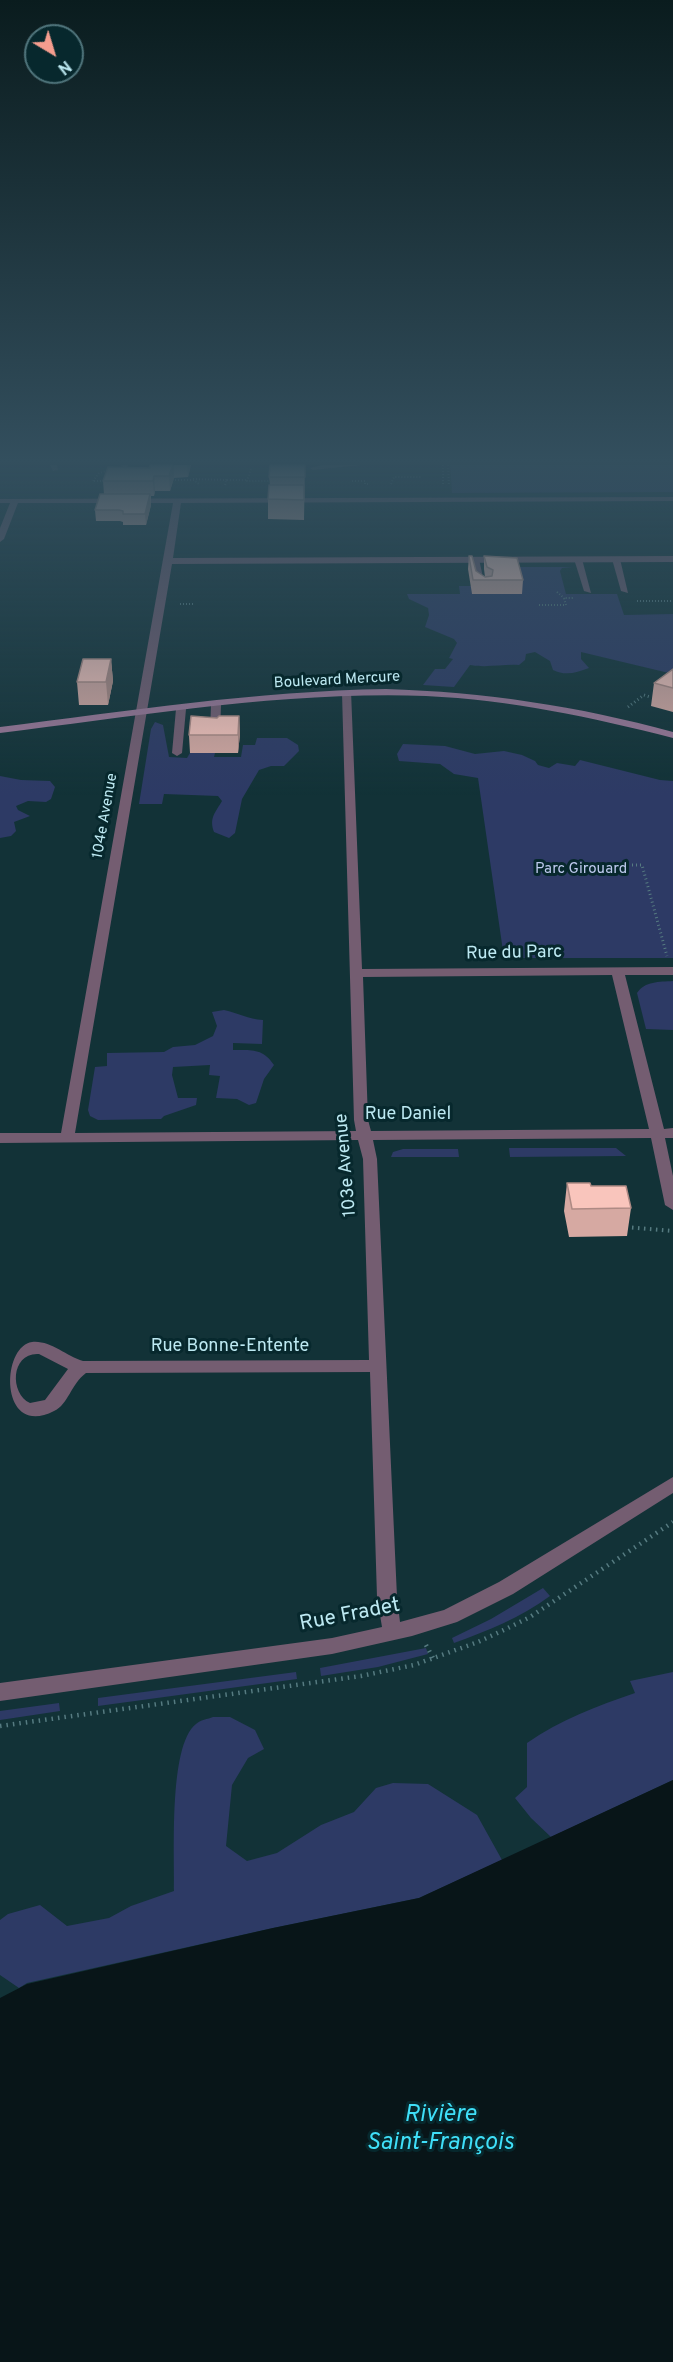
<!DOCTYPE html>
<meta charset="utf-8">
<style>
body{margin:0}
#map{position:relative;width:673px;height:2362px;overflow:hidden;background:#123237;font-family:Overpass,sans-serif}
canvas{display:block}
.north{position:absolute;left:24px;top:24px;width:60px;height:60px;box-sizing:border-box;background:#07282d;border:2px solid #50757c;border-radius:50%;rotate:142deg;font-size:16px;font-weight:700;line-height:24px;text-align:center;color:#bde9f2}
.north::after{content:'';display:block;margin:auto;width:21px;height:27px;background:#f59d8e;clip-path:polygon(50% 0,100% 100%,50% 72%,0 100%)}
</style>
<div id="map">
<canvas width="673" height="2362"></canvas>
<div class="north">N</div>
</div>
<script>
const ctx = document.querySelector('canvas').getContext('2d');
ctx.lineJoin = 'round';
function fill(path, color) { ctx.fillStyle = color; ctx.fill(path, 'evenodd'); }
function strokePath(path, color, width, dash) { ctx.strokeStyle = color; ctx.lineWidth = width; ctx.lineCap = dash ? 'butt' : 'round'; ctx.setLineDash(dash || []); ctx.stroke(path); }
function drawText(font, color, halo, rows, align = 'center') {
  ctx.font = font + ' Overpass,sans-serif'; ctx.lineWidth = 6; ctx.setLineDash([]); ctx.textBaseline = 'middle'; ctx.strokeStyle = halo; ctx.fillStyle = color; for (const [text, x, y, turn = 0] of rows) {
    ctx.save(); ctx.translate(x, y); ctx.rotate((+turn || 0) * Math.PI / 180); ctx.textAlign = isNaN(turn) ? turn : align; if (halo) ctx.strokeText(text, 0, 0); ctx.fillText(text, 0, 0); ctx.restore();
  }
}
fill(new Path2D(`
 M450 465H673V492L452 493Z
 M498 567H573L562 568 560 571 566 594H617L624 615 673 614V674L581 652V659L589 668C576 673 565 676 553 670L550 661 535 652 526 654 525 660 519 665C502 664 487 668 470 665L454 687 423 685 435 669H445L453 659 449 658 457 643 454 639 425 627 429 615 428 608 409 599 407 594H460L459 586H471L472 594H522Z
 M155 722 163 725 169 757 187 758 190 753H215L214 757H241L243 745H255L257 738H287L298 745 299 751 284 766H271L259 770 242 799 235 833 229 838 214 832C209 818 215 813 222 801L218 796 164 794 162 804H139L151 729Z
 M403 744 445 746 475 754 504 751 522 755 535 761 538 765 549 768 557 763 575 766 580 760 660 780 673 781V958H504L478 778 454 774 440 764 399 761 397 754Z
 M0 776 21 780 50 781 55 787 51 799 46 802 28 801 16 806 18 810 30 816 14 822 16 831 11 836 0 838Z
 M673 981V1030L646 1029 637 993C645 981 659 982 673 981Z
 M224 1010C238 1013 248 1019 263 1020L262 1044 233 1043V1050C251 1050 263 1048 274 1065L264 1079 256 1103 249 1105 237 1099 216 1098 220 1076 209 1075 210 1065 173 1067 172 1075 178 1098H197L196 1105 164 1116 161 1119 98 1120 90 1116 88 1110 95 1067 107 1066V1053L164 1052 173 1047 195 1045 213 1036 217 1026 212 1012Z
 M509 1148H616L626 1156 510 1157Z
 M403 1149H458L459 1157H391L393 1152Z
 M543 1588 550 1596C522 1617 487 1631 454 1643L452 1638 491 1619Z
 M426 1648 428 1654 378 1667 321 1676 320 1668Z
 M296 1672 297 1679 98 1706V1698Z
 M673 1672V1780L551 1837 531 1818 515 1798 527 1787V1743C560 1720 597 1706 635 1693L630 1681Z
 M59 1703 60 1711 0 1720V1711Z
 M213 1717H230L255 1730 264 1749 248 1758 232 1785 226 1846 247 1861 277 1853 321 1825 354 1812 376 1788 393 1783 428 1784 477 1815 502 1860 419 1898 273 1928 27 1983 19 1988 0 1975V1920L8 1914 40 1905 67 1926 109 1918 131 1906 174 1891C175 1856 168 1746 196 1724 200 1720 208 1719 213 1717Z`), '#2d3a65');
fill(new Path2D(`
 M673 1780V2362H0V1998L27 1984 273 1928 419 1898Z`), '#081518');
strokePath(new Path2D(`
 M443 465V486
 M448 465 449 486
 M251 469 247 481H272
 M193 479 226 480 227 478
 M169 480H194L199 484
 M93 481 99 473 111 470
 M94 481H108
 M352 481H365V484H369
 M391 484 394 477H422
 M225 485 226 480H247
 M557 592 564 598
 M637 601H673
 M180 604H194
 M539 605H566L564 598H574`), '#567b81', 2, [1, 2]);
strokePath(new Path2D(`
 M628 707 644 695 650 697
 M632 865H642L667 956`), '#567b81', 3, [1, 3]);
strokePath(new Path2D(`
 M626 1227 673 1231`), '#567b81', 4, [1.5, 4.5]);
strokePath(new Path2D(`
 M426 1645 433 1658
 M0 1726 361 1676 414 1665 478 1642 506 1629 530 1617 673 1522`), '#567b81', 4.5, [1.5, 5]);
fill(new Path2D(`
 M50 465H57L58 470 53 471Z
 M120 465H128V466L125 468Z
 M361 465 313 470 310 468 322 465Z
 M472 557 479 559 484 582 488 583V587H482L476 583Z
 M578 557 582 559 591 593 584 591 574 559Z
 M616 557 620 559 628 593 621 591 612 559Z
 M216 702 221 705 220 734 215 737 210 734 211 705Z
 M181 706 186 709 182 753 177 756 172 753 176 709Z`), '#745d71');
fill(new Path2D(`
 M673 497V501L181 503 173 558 673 556V562L172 564 75 1133 356 1131 354 1120 342 693 351 691 362 969 673 967V975H625L664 1129 673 1128V1138H665L673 1176V1210L665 1205 651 1138 373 1140 377 1159 397 1597 400 1622 444 1610 499 1582 673 1477V1493L513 1594 457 1622 412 1636 332 1654 0 1701V1683L332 1638 382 1627 377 1597 370 1372 86 1373C71 1384 68 1405 54 1411 0 1439 0 1347 32 1342 50 1340 66 1356 83 1361L369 1360 363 1159 358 1140 0 1143V1133H61L173 503H18L4 539 0 542V528L10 503H0V499ZM612 975 649 1129 371 1131 368 1120 363 977ZM39 1354 68 1369 45 1400 30 1403C9 1393 11 1352 39 1354Z`), '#745d71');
fill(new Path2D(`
 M386 689C484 692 578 706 673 732V738C591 717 511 700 426 696 283 691 141 716 0 733V727C129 711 256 691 386 689Z`), '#9c7898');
fill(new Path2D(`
 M150 465H191L188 477 174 478 170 491H155L154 496H151V505L146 525H123V522L120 521H96L95 510 104 494 103 481 150 468Z
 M305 465 304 520 268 519V499L270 485 269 477Z
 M469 556 476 571 485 577 484 569V556L523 580 522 594H472L468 569Z
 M111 659 113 681 108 705H79L77 682Z
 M673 669V712L651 706 654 683Z
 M239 716 240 734 238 753H190L189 735 217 718Z
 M567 1183 591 1186 631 1208 627 1236 569 1237 564 1211Z`), '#d6a9a2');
fill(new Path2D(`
 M173 465H174V478L170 491 169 476Z
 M187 465H191L188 477Z
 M154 476 155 491 154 496 153 481Z
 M150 494 151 505 146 525 145 514Z
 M111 659 113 681 108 705 106 682Z
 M239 716 240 734 238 753V735Z`), '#ae8a84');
const building = new Path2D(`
 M150 465H173L169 476H154L153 481H103L108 467 150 468Z
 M270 465H305V477H269Z
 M269 485H304V500L268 499Z
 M100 494H150L145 514H123V511L119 510H95Z
 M469 556H472L476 571 485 577 492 576 493 570 487 567 484 556 517 558 523 580H473Z
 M83 659H111L106 682H77Z
 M673 669V688L654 683Z
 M191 716 217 718 219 716H239L238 735H189Z
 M567 1183H590L591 1186H626L631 1208 572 1209Z`);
fill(building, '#f9c5bc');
strokePath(building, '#ae8a84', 1.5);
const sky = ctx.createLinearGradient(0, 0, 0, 796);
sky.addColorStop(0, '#0a1c1e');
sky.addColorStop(0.58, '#334f5e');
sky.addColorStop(1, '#334f5e00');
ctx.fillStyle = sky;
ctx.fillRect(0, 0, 673, 796);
drawText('15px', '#bde9f2', '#07282d', [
 ["Boulevard Mercure",337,681,-3],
 ["104e Avenue",106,816,-80]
]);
drawText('15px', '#becaee', '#07282d', [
 ["Parc Girouard",581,870]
]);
drawText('18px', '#bde9f2', '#07282d', [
 ["Rue du Parc",514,954,-1],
 ["Rue Daniel",408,1115],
 ["103e Avenue",347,1165,-95],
 ["Rue Bonne-Entente",230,1347]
]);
drawText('21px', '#bde9f2', '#07282d', [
 ["Rue Fradet",350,1616,-11]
]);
drawText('italic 24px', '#3fdff8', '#07282d', [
 ["Rivière",440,2116],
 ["Saint-François",440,2144]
]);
</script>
